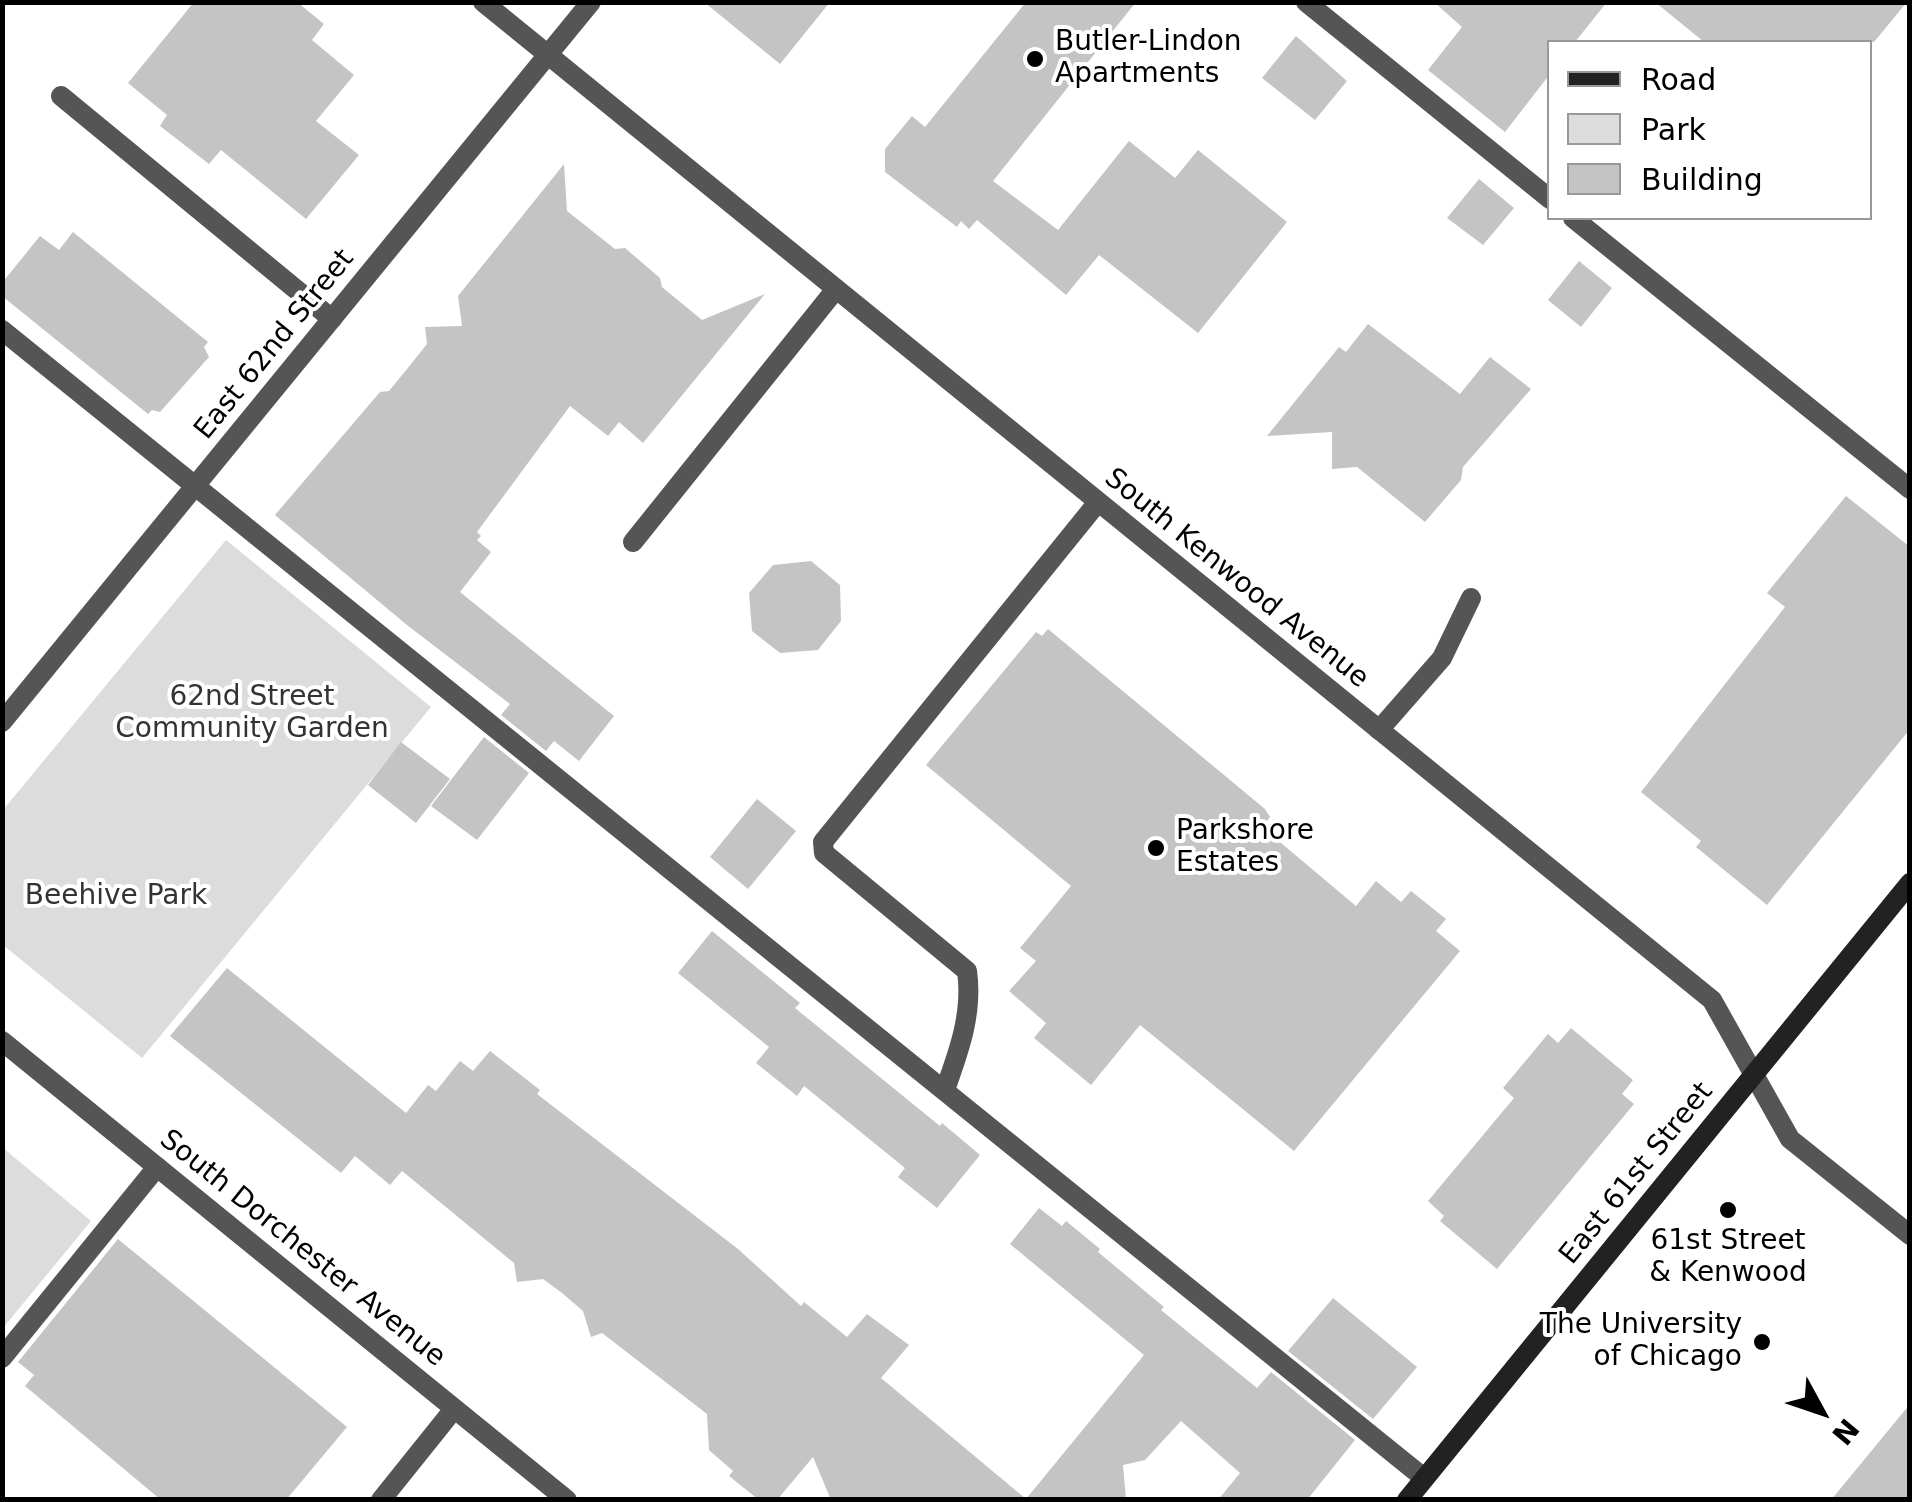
<!DOCTYPE html>
<style>
body{margin:0}
#map{position:relative;width:1912px;height:1502px;overflow:hidden;background:#fff;font-family:"DejaVu Sans",sans-serif}
canvas{display:block}
.frame{position:absolute;inset:0;border:5px solid #000;pointer-events:none}
.legend{position:absolute;left:1547px;top:40px;width:325px;height:180px;box-sizing:border-box;background:#fff;border:2px solid #999;margin:0;padding:12px 18px;list-style:none;font-size:30px;color:#000}
.legend li{display:flex;align-items:center;gap:20px;height:50px}
.legend b{width:50px;border:2px solid #999}
.north{position:absolute;left:1772px;top:1362px;width:100px;height:100px;-webkit-text-stroke:8px #fff;paint-order:stroke;rotate:130deg;font-size:28px;font-weight:700;line-height:40px;text-align:center;color:#000}
.north::after{content:'';display:block;margin:auto;width:35px;height:45px;background:#000;clip-path:polygon(50% 0,100% 100%,50% 72%,0 100%)}
</style>
<div id="map">
<canvas width="1912" height="1502"></canvas>
<div class="frame"></div>
<ul class="legend">
<li><b style="height:12px;background:#222"></b>Road</li>
<li><b style="height:28px;background:#dcdcdc"></b>Park</li>
<li><b style="height:28px;background:#c4c4c4"></b>Building</li>
</ul>
<div class="north">N</div>
</div>
<script>
const ctx = document.querySelector('canvas').getContext('2d');
ctx.lineJoin = 'round';
function fill(path, color) { ctx.fillStyle = color; ctx.fill(path, 'evenodd'); }
function strokePath(path, color, width, dash) { ctx.strokeStyle = color; ctx.lineWidth = width; ctx.lineCap = dash ? 'butt' : 'round'; ctx.setLineDash(dash || []); ctx.stroke(path); }
function drawText(font, color, halo, rows, align = 'center') {
  ctx.font = font + ' "DejaVu Sans",sans-serif'; ctx.lineWidth = 8; ctx.setLineDash([]); ctx.textBaseline = 'middle'; ctx.strokeStyle = halo; ctx.fillStyle = color; for (const [text, x, y, turn = 0] of rows) {
    ctx.save(); ctx.translate(x, y); ctx.rotate((+turn || 0) * Math.PI / 180); ctx.textAlign = isNaN(turn) ? turn : align; if (halo) ctx.strokeText(text, 0, 0); ctx.fillText(text, 0, 0); ctx.restore();
  }
}
fill(new Path2D(`
 M226 540 431 707 142 1058 3 945V810Z
 M3 1148 91 1221 3 1328Z`), '#dcdcdc');
fill(new Path2D(`
 M194 2H297L324 24 312 40 354 75 316 121 359 155 306 219 221 150 209 164 160 126 167 115 128 83Z
 M704 2H830L780 64Z
 M1026 2H1136L993 181 1058 230 1129 141 1175 178 1198 150 1287 222 1198 333 1099 255 1066 295 977 220 969 229 961 221 957 227 885 172V149L912 116 925 127Z
 M1434 2H1607L1575 42H1550V74L1505 132 1428 70 1462 27Z
 M1655 2H1907L1874 42H1704Z
 M1296 36 1347 81 1315 120 1262 78Z
 M564 164 567 211 615 249 625 248 660 278 662 287 702 320 765 294 643 443 619 422 608 436 570 406 477 532 481 536 477 540 491 552 460 592 614 716 579 761 554 741 546 751 501 715 510 704 407 625 275 515 380 392 389 391 407 369 427 344 425 327 462 326 458 296Z
 M1479 179 1514 208 1483 245 1447 218Z
 M73 232 208 342 204 347 209 357 160 412 152 410 148 414 2 296V283L40 236 59 250Z
 M1579 261 1612 288 1581 327 1548 300Z
 M1368 324 1460 394 1490 357 1531 389 1463 467 1461 480 1425 522 1357 467 1332 469V432L1267 436 1339 347 1346 352Z
 M1846 496 1910 547V729L1767 905 1696 847 1701 841 1641 792 1785 607 1767 593Z
 M811 561 840 585 841 621 818 650 780 653 752 631 749 593 773 565Z
 M1048 629 1265 809 1270 817 1262 827 1356 906 1376 881 1401 902 1411 891 1446 919 1436 931 1460 951 1294 1151 1140 1025 1091 1085 1034 1038 1046 1023 1009 991 1036 961 1020 948 1071 886 926 765 1036 632 1042 636Z
 M484 737 529 773 477 840 431 806Z
 M401 742 450 779 416 823 368 785Z
 M757 799 796 831 748 889 710 857Z
 M712 931 800 1003 795 1008 940 1126 942 1123 980 1155 937 1208 898 1177 905 1168 804 1086 797 1096 756 1063 769 1047 678 973Z
 M227 968 406 1113 428 1085 436 1091 460 1061 473 1071 490 1051 540 1090 537 1094 738 1249 801 1306 804 1302 847 1337 867 1314 909 1345 881 1378 1026 1499 1144 1355 1010 1244 1039 1208 1062 1226 1066 1221 1100 1249 1098 1252 1164 1307 1161 1310 1257 1388 1271 1372 1355 1440 1307 1500H1218L1240 1473 1181 1421 1145 1460 1123 1465 1126 1500H831L813 1457 777 1500H759L729 1476 733 1471 709 1450 707 1414 602 1333 591 1337 583 1311 562 1293 543 1279 517 1282 514 1263 402 1171 390 1185 355 1156 341 1173 170 1036Z
 M1571 1028 1633 1080 1622 1094 1634 1104 1497 1269 1440 1221 1444 1216 1428 1201 1514 1098 1503 1088 1548 1034 1558 1043Z
 M118 1239 347 1427 286 1500H161L25 1386 34 1375 18 1362Z
 M1333 1298 1417 1367 1373 1419 1288 1351Z
 M1910 1404V1500H1831Z`), '#c4c4c4');
strokePath(new Path2D(`
 M1306 2 1550 199
 M61 96 332 319
 M1573 218 1910 489
 M2 330 1424 1478
 M633 542 836 289
 M1379 730 1442 658 1471 598
 M945 1090C959 1051 973 1013 967 971L824 853 823 842 1098 502
 M2 1358 157 1167`), '#555', 20);
strokePath(new Path2D(`
 M483 2 1712 1000 1790 1139 1910 1235
 M2 722 591 2
 M2 1041 567 1500
 M381 1500 454 1409`), '#555', 20);
strokePath(new Path2D(`
 M1407 1500 1910 883`), '#222', 20);
for (const [x, y, r, color] of [
 [1035,59,10,"#000"],
 [1156,848,10,"#000"],
 [1728,1210,10,"#000"],
 [1762,1342,10,"#000"]
]) { const dot = new Path2D(); dot.arc(x, y, r, 0, 2 * Math.PI); ctx.fillStyle = color; ctx.fill(dot); strokePath(dot, '#fff', 4); }
drawText('28px', '#000', '#fff', [
 ["Butler-Lindon",1055,43],
 ["Apartments",1055,75],
 ["Parkshore",1176,832],
 ["Estates",1176,864],
 ["61st Street",1728,1242,"center"],
 ["& Kenwood",1728,1274,"center"],
 ["The University",1742,1326,"right"],
 ["of Chicago",1742,1358,"right"]
], 'left');
drawText('28px', '#000', '#fff', [
 ["East 62nd Street",275,345,-51],
 ["South Kenwood Avenue",1236,579,39],
 ["East 61st Street",1637,1174,-51],
 ["South Dorchester Avenue",302,1249,39]
]);
drawText('28px', '#333', '#fff', [
 ["62nd Street",252,698],
 ["Community Garden",252,730],
 ["Beehive Park",116,897]
]);
</script>
